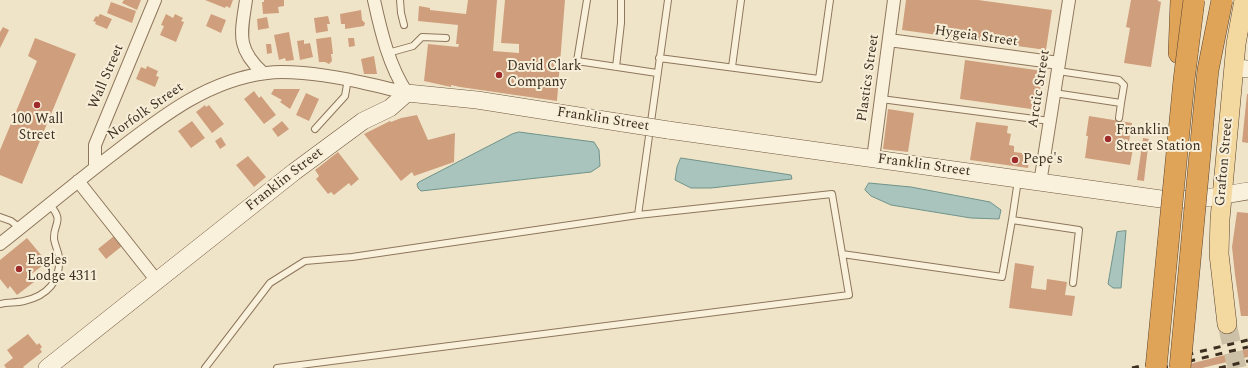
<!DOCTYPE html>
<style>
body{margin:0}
canvas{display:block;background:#f0e4c8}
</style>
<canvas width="1248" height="368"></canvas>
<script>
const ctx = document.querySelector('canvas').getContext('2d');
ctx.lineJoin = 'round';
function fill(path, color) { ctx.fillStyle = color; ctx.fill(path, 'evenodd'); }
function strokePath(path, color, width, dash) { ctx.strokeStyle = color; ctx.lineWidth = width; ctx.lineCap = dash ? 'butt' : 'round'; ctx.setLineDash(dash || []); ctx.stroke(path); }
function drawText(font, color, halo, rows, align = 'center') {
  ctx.font = font + ' Spectral,serif'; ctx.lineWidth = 4; ctx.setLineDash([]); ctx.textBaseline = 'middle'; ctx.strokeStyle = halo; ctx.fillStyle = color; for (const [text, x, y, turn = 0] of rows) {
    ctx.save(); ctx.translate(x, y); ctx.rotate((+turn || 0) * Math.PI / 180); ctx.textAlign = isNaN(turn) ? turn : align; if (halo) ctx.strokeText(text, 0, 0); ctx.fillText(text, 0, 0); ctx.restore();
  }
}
const water = new Path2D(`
 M519 132 594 142 599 150 600 166 591 172 421 191 418 188 417 184 419 182 512 134Z
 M681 158 791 175 792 179 711 188H691L675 180 677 167Z
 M869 183 911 187 990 202 1001 210 999 219 971 218 891 205 871 196 865 190Z
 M1126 231 1121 288H1113L1108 284 1117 232Z`);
fill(water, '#a9c4bc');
strokePath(water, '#6f938a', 1);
fill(new Path2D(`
 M124 0H141L137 10 122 3Z
 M205 0H233L230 8 226 6 225 8Z
 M264 0H284V6L278 7 279 13 263 14 262 2H264Z
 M468 0H497L493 51 519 53V44L501 43 505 0H565L557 101 460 87 451 85V87L424 81 428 44 458 47 459 44H456L458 25 418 21 419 6 430 8V10L466 14Z
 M906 0H978L1052 10 1046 50 902 30Z
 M1131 0H1158V1L1161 2 1151 67 1124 63 1130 28 1126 27Z
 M111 2 136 11 132 23 107 13Z
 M361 10 362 20 365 23 364 26 345 29V24H341L340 14Z
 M100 14 112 19 107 29 95 24 96 22 93 21 96 16 98 17Z
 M166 14 173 18 175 14 183 18 181 21 184 22 176 42 160 35 164 26 161 25Z
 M211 14 226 20 221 33 206 26Z
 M328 16 330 24H327L328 31 316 33 314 18Z
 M267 17 269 28 258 30 257 19Z
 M3 27 9 30 0 48V32Z
 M289 32 294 60 286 61 285 58 279 60 274 35Z
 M331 37 333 54H331L332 61 329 64 325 62H319L316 39Z
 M35 38 76 54 22 184 0 175V150L37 61 28 56Z
 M348 38H354L355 46 349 47Z
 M304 40V44L310 43 313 57 300 60 297 41Z
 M266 44H271L272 53 267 54Z
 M374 56 377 74H364L361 59Z
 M965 60 1043 71 1038 110 960 99Z
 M147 66 158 71 156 76 159 77 155 87 136 79 141 67 146 69Z
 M274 89H300L290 109 280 102 282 100 271 94Z
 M254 91 259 98 261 96 276 115 264 124 244 99Z
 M306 93 319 99 309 121 296 115Z
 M1247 94H1248V143L1242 142Z
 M205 105 206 107 209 105 224 124 212 133 196 112Z
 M888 109 914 113 908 152 883 149Z
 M417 115 428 140 455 133 454 162 414 176 412 172 401 181 364 134 390 121 391 122 401 118Z
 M1089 116 1132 123 1129 142 1134 143 1130 165 1085 158 1088 136H1086Z
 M192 121 205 138 191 148 178 131Z
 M282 121 289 129 278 137 272 129Z
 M976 122 1008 126 1007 133 1011 134 1009 145 1014 146V152L1030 154 1028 168 970 160Z
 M221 137 226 145 220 149 215 141Z
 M1143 138 1149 139 1144 181 1137 180Z
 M338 152 359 179 351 186 349 183 334 195 331 192 328 194 316 179 319 176 315 170Z
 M248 156 266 177 254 187 236 165Z
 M1237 212 1248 213V316H1241L1235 275 1232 247Z
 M114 236 122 246 106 259 98 249Z
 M27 238 47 262 29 276 34 282 17 295 10 286 8 289 0 279V260Z
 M1015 263 1034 266 1031 288 1046 290 1047 279 1067 282 1065 295 1075 296 1072 316 1009 308Z
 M28 334 37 345 39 343 42 347 40 349 42 352 23 367 24 368H6L4 365 13 358 7 350Z
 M1248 349V357L1202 368H1174Z`), '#cf9f7d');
strokePath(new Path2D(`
 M1227 324 1237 368`), '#ccc0a6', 19, [19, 10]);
const lane = new Path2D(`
 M400 0 401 13 404 25
 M587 0 577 61 657 73
 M388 53 413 46 422 37 446 38
 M659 58 819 79 830 0
 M616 67 621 23V0
 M732 67 741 0
 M1054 93 1121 103 1124 85 1119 80 1058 71
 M881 99 1050 121
 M1119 118 1121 103
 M315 129 345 96 348 79
 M1018 180 1012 220 1079 230 1073 283
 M638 215 668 0
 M0 217 11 221 20 228
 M842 254 1002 277 1012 220
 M0 304C8 302 16 303 24 301 47 296 61 281 59 257 58 251 55 245 54 239 53 223 65 222 50 205
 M205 368 270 283 305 261 352 257 638 215 832 194 849 295 277 368`);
const street = new Path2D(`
 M246 0C241 34 236 48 263 73
 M374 0C381 32 389 66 407 93
 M889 40 1059 63
 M873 159 894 0
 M95 168V145L155 0
 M78 181 157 281
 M1040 183 1069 0
 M0 244C38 214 75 183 113 154 160 118 207 80 267 73 279 71 291 72 303 73 339 76 372 85 407 93`);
const secondary = new Path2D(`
 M1234 68 1248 69
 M668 130 1168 200 1207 198 1248 191
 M47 368 294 172 363 121 390 108 407 93 477 100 623 123`);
const primary = new Path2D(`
 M1227 324 1219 254 1220 219 1236 44 1244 0`);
const highway = new Path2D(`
 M1179 53 1181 0`);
strokePath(lane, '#8d765c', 8);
strokePath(street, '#8d765c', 14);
strokePath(secondary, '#6f573f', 18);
strokePath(primary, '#5b4430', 20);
strokePath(highway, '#5b4430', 22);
strokePath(lane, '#faf1dc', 6);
strokePath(street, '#faf1dc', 12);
strokePath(secondary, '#faf1dc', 17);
strokePath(primary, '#f3d9a0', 19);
strokePath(highway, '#e0a458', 21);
strokePath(new Path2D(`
 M1132 368 1248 340
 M1161 368 1248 347
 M1219 368 1248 361`), '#3d2e20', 3, [7, 7]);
const secondaryBridge = new Path2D(`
 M623 123 668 130`);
const highwayBridge = new Path2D(`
 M1156 368 1184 80 1194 0
 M1180 368 1205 100 1208 70 1222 0`);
strokePath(secondaryBridge, '#6f573f', 18, []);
strokePath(highwayBridge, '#5b4430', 22, []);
strokePath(secondaryBridge, '#faf1dc', 17);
strokePath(highwayBridge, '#e0a458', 21);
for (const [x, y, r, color] of [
 [499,75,4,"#9e2a2b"],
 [37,105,4,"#9e2a2b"],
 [1108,139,4,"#9e2a2b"],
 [1015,160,4,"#9e2a2b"],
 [19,269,4,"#9e2a2b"]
]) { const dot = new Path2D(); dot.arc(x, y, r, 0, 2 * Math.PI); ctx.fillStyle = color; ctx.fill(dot); strokePath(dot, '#f7eed8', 1.5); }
drawText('14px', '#3d2e20', '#f7eed8', [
 ["Hygeia Street",976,37,8],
 ["Wall Street",107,77,-67],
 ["Plastics Street",869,78,-82],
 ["Arctic Street",1040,89,-81],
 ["Norfolk Street",146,112,-35],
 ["Franklin Street",603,120,9],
 ["Grafton Street",1225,162,-85],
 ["Franklin Street",924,166,8],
 ["Franklin Street",285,180,-38]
]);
drawText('14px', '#3d2e20', '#f7eed8', [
 ["David Clark",507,67],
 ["Company",507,83],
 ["100 Wall",37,120,"center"],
 ["Street",37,136,"center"],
 ["Franklin",1116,131],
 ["Street Station",1116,147],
 ["Pepe's",1023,160],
 ["Eagles",27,261],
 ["Lodge 4311",27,277]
], 'left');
</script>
